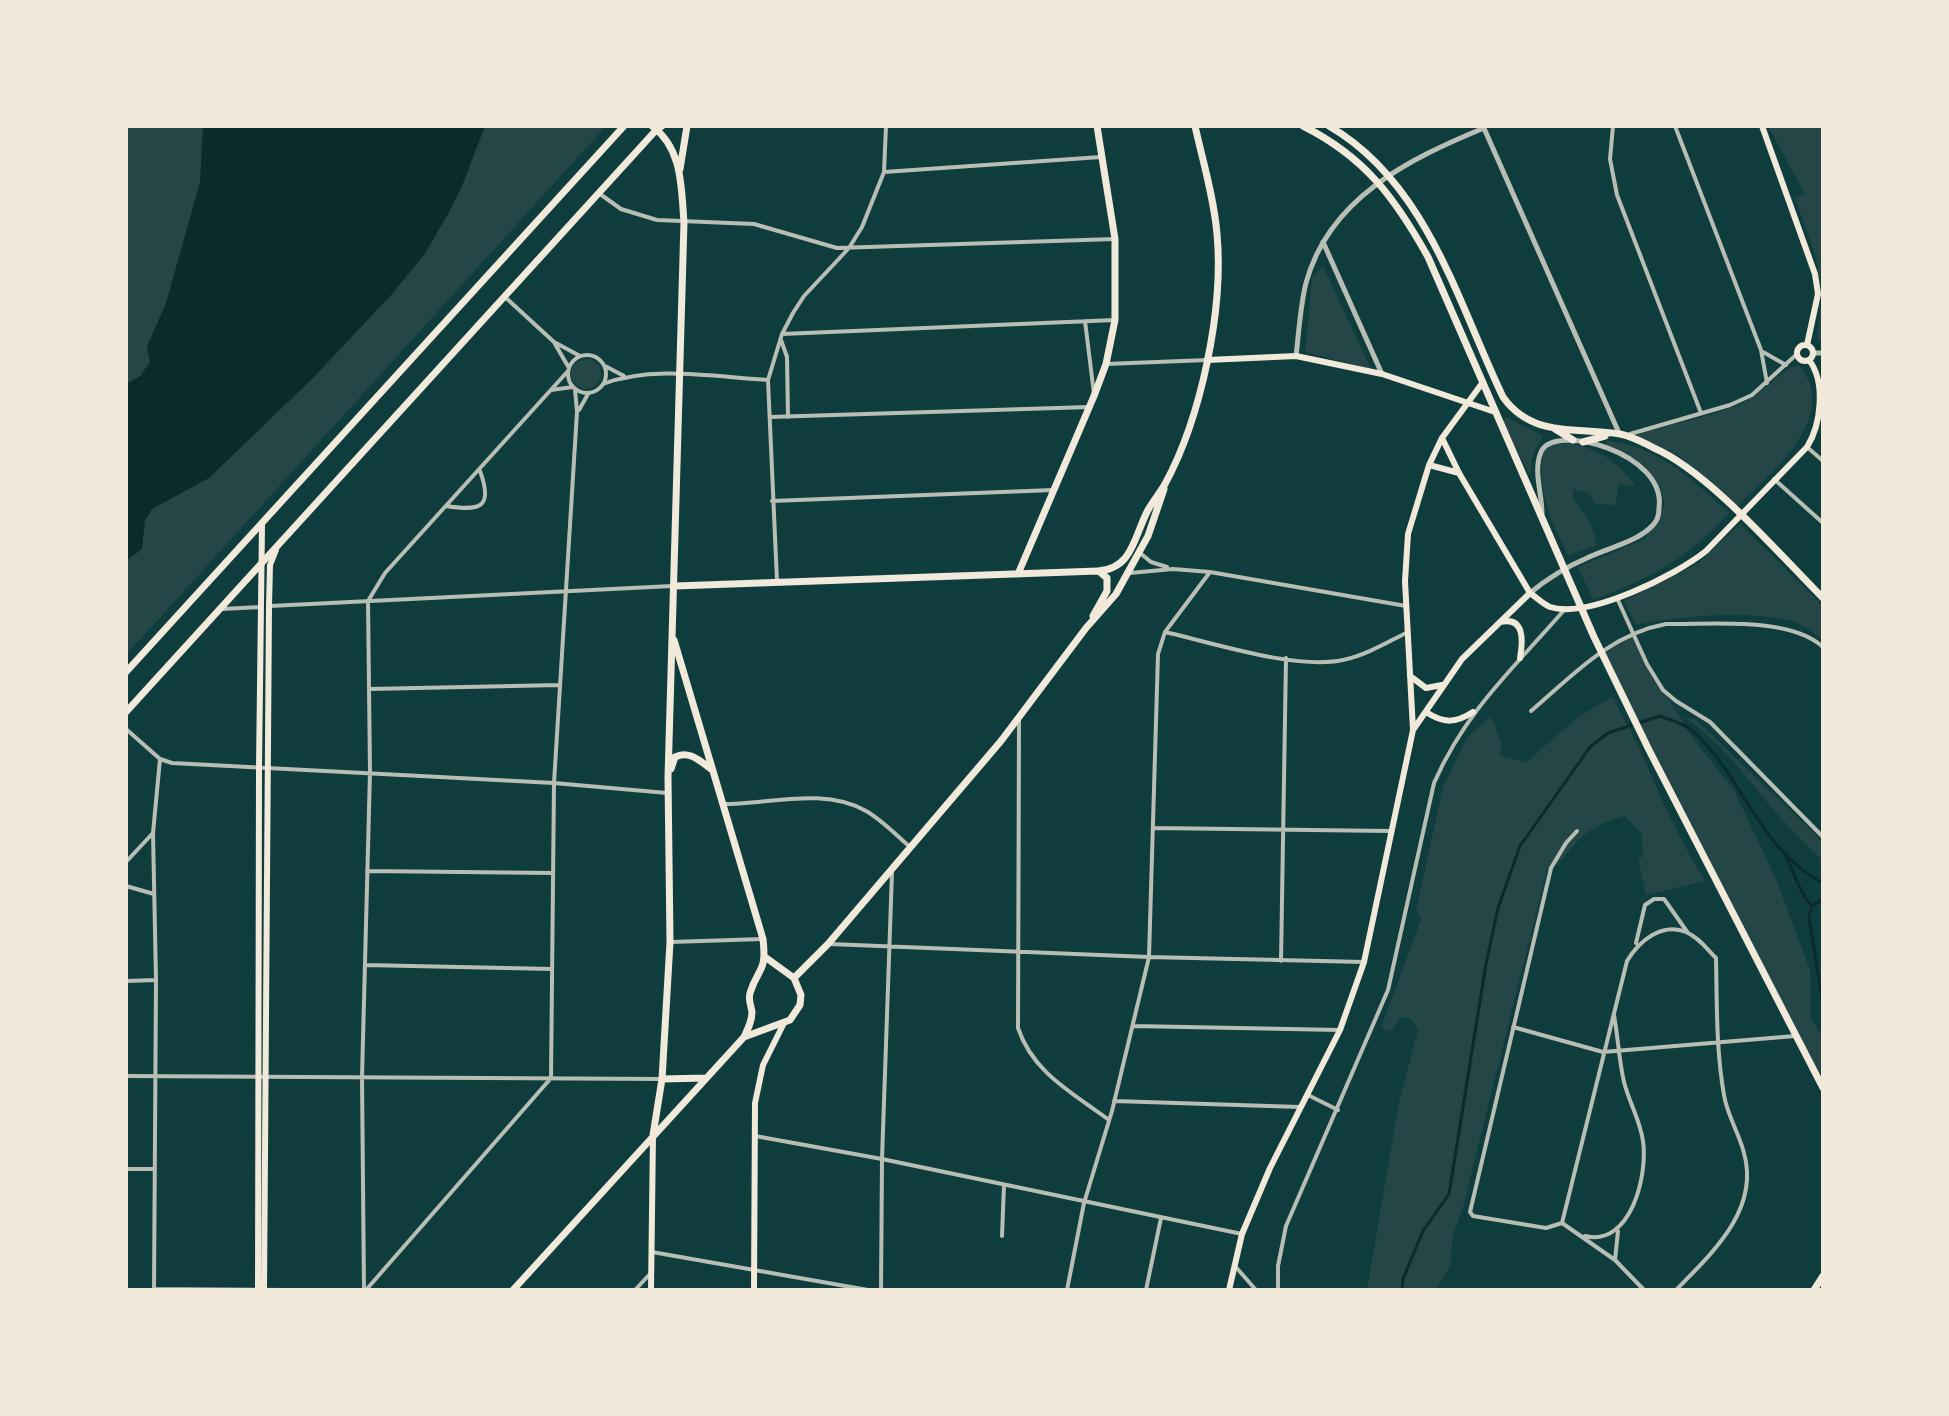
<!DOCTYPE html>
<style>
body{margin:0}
#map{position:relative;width:1949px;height:1416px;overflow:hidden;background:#0f3d3e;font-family:"Alegreya Sans",sans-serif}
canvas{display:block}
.frame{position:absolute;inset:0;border:128px solid #f1e9da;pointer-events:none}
</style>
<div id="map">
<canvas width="1949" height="1416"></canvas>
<div class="frame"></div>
</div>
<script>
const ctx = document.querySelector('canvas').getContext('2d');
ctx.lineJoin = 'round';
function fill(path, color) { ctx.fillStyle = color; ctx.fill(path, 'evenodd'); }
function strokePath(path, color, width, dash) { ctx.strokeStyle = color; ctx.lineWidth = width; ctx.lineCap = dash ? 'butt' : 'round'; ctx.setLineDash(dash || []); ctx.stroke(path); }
fill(new Path2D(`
 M126 126H606L126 655Z
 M1768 126H1823V342L1817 341 1822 292 1816 257 1795 198 1805 194Z
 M1323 266 1371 369 1305 352 1312 278Z
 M571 374a15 15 0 1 1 30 0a15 15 0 1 1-30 0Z
 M1798 365C1844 415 1769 474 1737 507L1678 455 1635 435C1667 425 1712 417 1742 403 1763 393 1780 370 1798 365Z
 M1506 417 1543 436C1535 449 1530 455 1532 472L1529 474 1503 421Z
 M1607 441C1657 445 1694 481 1729 513 1687 560 1650 578 1593 600L1578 567 1645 539 1665 505C1656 468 1640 459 1605 445Z
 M1568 443C1600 449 1617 461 1636 487L1619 484 1615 505 1596 504 1588 493 1573 489V498C1582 510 1597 530 1596 546L1568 555C1552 523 1535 487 1544 450L1555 444Z
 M1740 524 1823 606V640C1815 634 1807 627 1797 623 1758 609 1677 616 1636 625L1624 601 1697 564Z
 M1633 634 1647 664 1692 737 1734 790 1776 879 1810 970V1017L1823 1038V1083L1649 750 1603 650Z
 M1613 697C1622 717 1635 737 1644 758 1661 801 1681 841 1705 881L1646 895 1638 858 1643 857 1642 834 1625 816C1611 820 1596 825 1584 835 1571 846 1564 862 1547 870L1463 1207 1453 1236 1450 1267 1438 1285V1290H1367L1399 1102 1418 1030 1412 1020 1405 1017 1398 1019 1392 1031 1381 1028 1421 919 1416 911 1443 787 1467 738 1491 716 1502 744 1500 755 1527 763C1554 737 1579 713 1613 697Z
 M1683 717 1695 719 1823 842V861C1808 846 1793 831 1779 816 1749 782 1722 741 1683 717Z`), '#244646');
fill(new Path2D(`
 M203 126H485L462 186 448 214 424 255 392 294 313 378 209 478 152 509 145 520 142 549 126 561V384L140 376 150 362 147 346 166 303 200 182Z`), '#0a2a2b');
strokePath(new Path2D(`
 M1786 857C1795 874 1799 892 1812 906
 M1823 899 1812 906 1809 917 1823 1005
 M1402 1290 1403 1279 1423 1231 1449 1194 1486 964 1498 908 1520 846 1590 747 1608 733 1660 716C1671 720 1686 724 1694 732 1743 777 1760 851 1823 883`), '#0a2a2b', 3);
strokePath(new Path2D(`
 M1613 126 1610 159 1617 195 1701 413
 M1675 126 1761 350 1767 383
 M884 172 1101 157
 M600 194 621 209 657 220 754 224 837 248 1115 239
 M505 297 554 342 580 356
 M1085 321 1094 394
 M782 334 1115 320
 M781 340 787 357 788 417
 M555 344 569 368
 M1763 352 1786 365
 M568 374a19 19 0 1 1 38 0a19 19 0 1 1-38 0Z
 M1106 364 1207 360
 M605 366 624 376
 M603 384C653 365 715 377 768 380
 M551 390 573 387
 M579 410 588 394
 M770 417 1089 407
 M1630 434 1730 405 1752 395 1797 354
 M1807 447 1823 461
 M1774 479 1823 523
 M772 501 1053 490
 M446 506C479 511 494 509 480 471
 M1140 553 1151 562 1167 567
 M1130 573 1173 569 1210 572 1406 606
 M777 581 768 380 782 334 793 313 804 296 849 248 862 227 884 172 886 126
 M1617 598 1647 664 1663 690 1676 701 1710 722 1823 837
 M270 606 672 586
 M222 609 261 607
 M1165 632C1214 643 1295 670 1343 660 1366 655 1386 643 1406 633
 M369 689 560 685
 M1531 711C1572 676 1610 634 1666 624 1711 625 1789 616 1823 647
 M1019 720 1018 1028C1033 1073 1073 1093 1109 1120
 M126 729 160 759 172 763 554 783 667 793
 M723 804C769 804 824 787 866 811 882 820 896 835 910 847
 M1153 828 1390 831
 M1577 831 1566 843 1551 868 1470 1212 1473 1216 1546 1228 1562 1223 1615 1260 1644 1290
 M126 862 153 833
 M367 871 553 873
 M126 886 154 894
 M670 942 763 939
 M1636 943 1645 905 1654 899H1664L1688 933
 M830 944 1149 957 1364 962
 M1281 961 1286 658
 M365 965 552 969
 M126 981 156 980
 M1134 1026 1340 1030
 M1513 1027 1603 1052 1795 1036
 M126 1076 662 1079
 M1308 1095 1338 1110
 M1114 1101 1300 1107
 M755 1136 882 1159 1242 1234
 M126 1169H155
 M1562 1223 1627 961C1639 941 1662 922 1686 932 1698 937 1707 949 1716 958 1717 1004 1716 1050 1724 1095 1727 1115 1739 1133 1744 1153 1760 1210 1712 1253 1676 1290
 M1002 1236 1004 1185
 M1585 1236C1631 1247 1648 1175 1643 1141 1640 1120 1629 1102 1624 1082 1619 1061 1618 1037 1614 1015
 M652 1252 868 1290
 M1615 1260 1618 1231
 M1234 1265 1256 1290
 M154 1289 288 1290
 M154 1290 156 980 153 833 160 759
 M364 1290 362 1077 370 772 368 601 385 573 568 371
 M366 1290 551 1078 554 783 577 412 575 389
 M635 1290 650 1274
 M881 1290 882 1159 892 872
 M1067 1290 1084 1203 1112 1111 1149 957 1158 654 1165 632 1210 572
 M1146 1290 1161 1218
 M1278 1290V1266L1286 1226 1388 990 1434 783C1466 710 1514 668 1565 609`), '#b8beb3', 4);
strokePath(new Path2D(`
 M1483 126 1619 433
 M1323 242 1382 374
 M1813 353H1823
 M1296 356C1299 332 1300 307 1306 283 1329 198 1409 159 1484 128
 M1530 593C1548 578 1566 567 1587 558 1607 548 1638 542 1653 525 1657 521 1659 514 1659 508 1667 453 1554 422 1541 452 1533 470 1542 494 1542 513`), '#b8beb3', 5);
strokePath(new Path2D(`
 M1762 126 1815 274 1818 294 1807 345
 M1797 353a8 8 0 1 1 16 0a8 8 0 1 1-16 0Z
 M1207 360 1296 356 1382 374 1495 412
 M1442 438 1459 473 1530 593C1536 597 1543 604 1550 607 1589 619 1676 575 1706 551L1807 447C1821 425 1826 382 1809 360
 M1429 465 1459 473
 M1500 622C1525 616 1523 641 1520 658
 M1410 676 1426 688 1442 685
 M1426 712C1444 724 1456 723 1473 712
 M1413 730 1405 581 1408 534 1429 465 1442 438 1483 382
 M258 1290 259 767 262 524
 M264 1290 269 606 270 565 276 550
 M651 1290 653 1135
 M754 1290 755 1103 763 1065 784 1023
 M1229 1290 1242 1234 1270 1168 1340 1030 1364 962 1413 730 1462 659 1530 593`), '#f1e9da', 6);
strokePath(new Path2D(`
 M652 126C683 149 681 187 684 222L668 777 670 942 662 1079 653 1135
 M680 169 687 126
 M1018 574 1094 396 1106 364 1115 320V239L1097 126
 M675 586 1098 571C1133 569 1134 536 1148 510 1153 501 1160 493 1165 484 1201 418 1224 309 1217 234 1214 198 1203 162 1195 126
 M1093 616 1107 591V578L1100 572
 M126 672 624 126
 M126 712 658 128
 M671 769 675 757C689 750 700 761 711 769
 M794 978 828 944 1001 741 1086 628 1116 594 1148 536 1164 489
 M744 1037 790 1020 800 1005 801 995 794 978 765 957
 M662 1079 706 1078
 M513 1290 744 1037C748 1029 752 1021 752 1012 751 1005 748 1000 750 993 758 967 767 973 763 939L674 640
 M1814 1290 1823 1276`), '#f1e9da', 7);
strokePath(new Path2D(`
 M1303 126C1365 157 1395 198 1428 257L1594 637 1649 750 1823 1088
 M1329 126C1427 183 1457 301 1503 397 1532 438 1576 427 1620 434 1632 436 1644 443 1654 448 1709 472 1779 554 1823 598
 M657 129 662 126
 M1555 429 1573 440
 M1583 442 1605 436`), '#f1e9da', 7);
</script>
